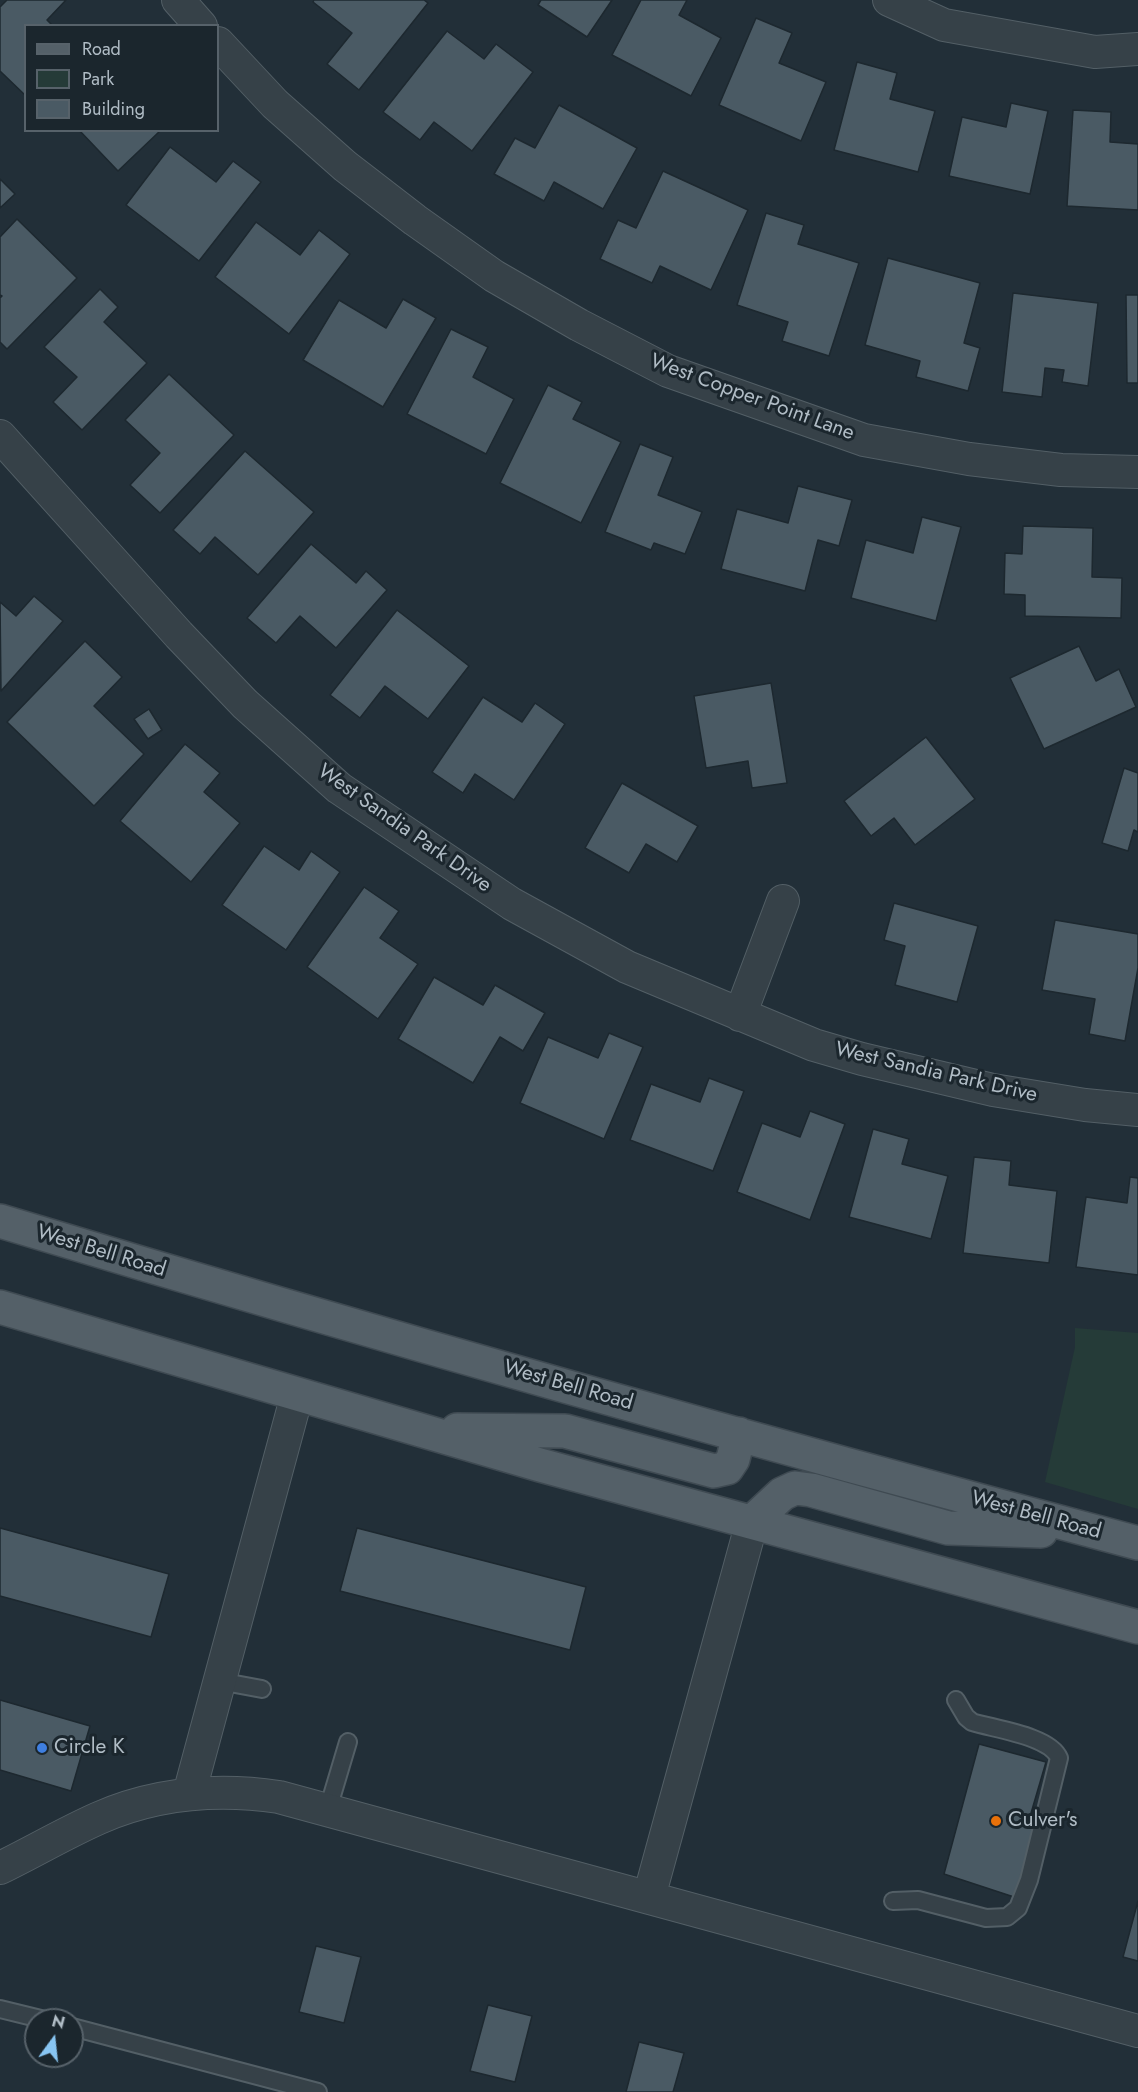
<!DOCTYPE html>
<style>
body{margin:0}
#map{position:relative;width:1138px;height:2092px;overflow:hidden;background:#222f38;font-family:Jost,sans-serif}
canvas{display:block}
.legend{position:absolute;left:24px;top:24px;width:195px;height:108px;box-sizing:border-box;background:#1b262d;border:2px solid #57626a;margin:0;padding:8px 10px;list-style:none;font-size:18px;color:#b0bcc5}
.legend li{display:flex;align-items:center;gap:12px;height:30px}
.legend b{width:30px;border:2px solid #57626a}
.north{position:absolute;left:24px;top:2008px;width:60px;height:60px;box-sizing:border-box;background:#1b262d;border:2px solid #57626a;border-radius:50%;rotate:15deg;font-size:16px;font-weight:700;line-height:24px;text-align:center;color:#b0bcc5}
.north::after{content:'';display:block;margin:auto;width:21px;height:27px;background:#88c5f2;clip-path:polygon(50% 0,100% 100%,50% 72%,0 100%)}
</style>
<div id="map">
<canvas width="1138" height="2092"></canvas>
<ul class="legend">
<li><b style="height:8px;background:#546068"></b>Road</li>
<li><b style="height:16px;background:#253b38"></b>Park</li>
<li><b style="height:16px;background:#4a5a64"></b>Building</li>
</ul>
<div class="north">N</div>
</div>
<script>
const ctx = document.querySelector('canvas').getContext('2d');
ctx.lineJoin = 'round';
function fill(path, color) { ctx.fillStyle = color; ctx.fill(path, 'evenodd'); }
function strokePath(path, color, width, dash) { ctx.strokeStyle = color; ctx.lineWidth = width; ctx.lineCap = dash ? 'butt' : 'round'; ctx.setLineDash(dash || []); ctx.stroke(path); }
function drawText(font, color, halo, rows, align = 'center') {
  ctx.font = font + ' Jost,sans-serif'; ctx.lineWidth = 6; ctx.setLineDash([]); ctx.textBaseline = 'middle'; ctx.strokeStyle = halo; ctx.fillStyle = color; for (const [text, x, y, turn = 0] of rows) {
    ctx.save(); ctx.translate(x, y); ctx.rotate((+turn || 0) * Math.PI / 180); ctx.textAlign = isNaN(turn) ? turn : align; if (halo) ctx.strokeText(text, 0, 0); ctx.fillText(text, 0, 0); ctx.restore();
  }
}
fill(new Path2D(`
 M1075 1328 1138 1333V1509L1045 1482 1075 1347Z`), '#253b38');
const building = new Path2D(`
 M7 0H66L47 20 53 26H26V96L0 71V7Z
 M314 0H424L428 3 359 90 327 64 352 33 313 2Z
 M541 0H612L587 37 538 5Z
 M641 0H687L679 15 721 38 691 96 612 55Z
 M756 18 792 33 779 63 826 82 801 141 719 105Z
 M447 31 484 59 496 44 533 72 472 151 434 122 420 140 383 112Z
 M857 62 897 73 890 99 935 111 918 172 834 150Z
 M1011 103 1048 111 1030 194 949 176 962 117 1006 127Z
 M559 105 637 148 603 209 554 182 544 201 494 174 515 138 535 148Z
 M1073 110 1111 112 1110 142 1138 144V210L1067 206Z
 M79 130H161L118 171Z
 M170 147 216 182 233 161 261 182 199 261 126 205Z
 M663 171 748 210 711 290 660 266 652 283 600 259 618 220 636 228Z
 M0 179 15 194 0 208Z
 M766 213 804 225 798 244 859 263 829 356 782 341 788 322 737 305Z
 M17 219 77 278 7 349 0 342V298L2 296 0 295V237Z
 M256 222 300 255 319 230 350 254 289 334 215 277Z
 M888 258 980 283 964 343 980 348 968 391 916 377 920 361 865 345Z
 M100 289 118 307 104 322 147 363 82 430 53 402 77 377 44 347Z
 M1013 293 1098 303 1088 386 1062 382 1064 370 1045 368 1042 397 1002 392Z
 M1126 295H1138V383H1127Z
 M403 299 436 318 383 407 303 360 339 300 386 328Z
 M451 329 488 347 473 377 514 399 486 454 407 414Z
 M169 374 234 435 160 513 130 485 160 453 125 420Z
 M548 385 582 402 573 419 621 442 581 523 500 483Z
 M640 444 673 457 658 495 702 512 685 554 654 543 651 550 605 532Z
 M245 451 314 512 258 575 215 537 200 554 173 530Z
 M798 486 852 500 839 546 818 540 805 591 721 569 737 509 788 523Z
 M922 517 961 527 936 621 851 598 866 540 913 553Z
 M1023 526 1093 528 1092 577 1122 578 1121 618 1025 616V595L1004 594 1005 553 1022 554Z
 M311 544 356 583 366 571 387 590 336 648 300 616 276 643 247 618Z
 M34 596 63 621 1 691 0 602 16 616Z
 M397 610 469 666 428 719 385 686 360 718 330 695Z
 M85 641 122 677 94 706 144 754 94 806 7 722Z
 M1079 646 1096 681 1119 669 1136 707 1044 749 1010 678Z
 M771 683 787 783 752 788 748 761 706 768 694 696Z
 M483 697 522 722 535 703 565 724 514 800 475 774 463 793 432 772Z
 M149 709 162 730 148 739 134 719Z
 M926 737 975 799 915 845 894 818 871 836 844 801Z
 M185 744 220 773 204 792 240 823 191 882 120 821Z
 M1124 768 1138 773V832L1134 830 1128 851 1102 843Z
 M622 783 698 826 677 862 646 844 629 873 585 848Z
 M264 846 299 870 311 851 340 872 286 950 222 905Z
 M364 887 399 911 380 938 418 964 378 1019 307 967Z
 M894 903 978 926 957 1002 895 985 905 946 884 940Z
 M1055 920 1138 934V968L1125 1041 1089 1034 1095 999 1042 990Z
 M434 977 483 1005 495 985 545 1013 523 1051 500 1037 473 1083 398 1039Z
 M609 1033 643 1047 604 1139 520 1103 548 1037 598 1058Z
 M709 1078 744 1091 713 1171 630 1140 651 1084 700 1102Z
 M810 1111 845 1124 810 1220 737 1192 762 1123 800 1137Z
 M873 1129 909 1139 902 1164 948 1176 931 1239 849 1217Z
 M974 1157 1011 1161 1009 1185 1057 1191 1049 1263 963 1253Z
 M1130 1177 1138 1178V1275L1076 1267 1086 1197 1127 1203Z
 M0 1528 169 1574 151 1637 0 1596Z
 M357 1528 586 1587 570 1650 340 1591Z
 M0 1700 90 1726 71 1791 0 1770Z
 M979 1744 1046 1762 1029 1820 1039 1822 1017 1898 944 1874Z
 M1138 1901V1961L1123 1957Z
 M316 1946 361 1957 344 2023 299 2012Z
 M488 2005 532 2016 515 2082 470 2071Z
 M639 2042 684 2053 673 2092H626Z`);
fill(building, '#4a5a64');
strokePath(building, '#1d282f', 1.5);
const lane = new Path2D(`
 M219 1681 262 1689
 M328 1809 348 1742
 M893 1901 918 1900 986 1918 1007 1917 1018 1908 1029 1880 1059 1758C1050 1736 994 1729 972 1722L966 1717 956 1700
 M0 2009 45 2020
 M72 2027 318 2092`);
const street = new Path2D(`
 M178 0 201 26
 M889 0 944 25 1095 52 1138 49
 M218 43 275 104 345 166 415 220 494 276 579 325 668 371 864 440 969 459 1061 470 1138 472
 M0 436 179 635 245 704 339 788 512 904 627 967 814 1045 862 1059 993 1090 1085 1105 1138 1110
 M740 1015 783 901
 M189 1794 297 1395
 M0 1868C33 1852 65 1833 99 1818 156 1793 217 1788 279 1797L1138 2031
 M649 1897 752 1522`);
const primary = new Path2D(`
 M0 1221C378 1335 757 1442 1138 1543
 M0 1307 540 1465 1138 1627
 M457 1430 565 1431 714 1471 727 1468 733 1459 739 1434
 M752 1522 782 1494 795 1488 811 1490 948 1528 1041 1531`);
strokePath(lane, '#535f66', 20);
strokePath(street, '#535f66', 34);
strokePath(primary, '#3f4a52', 36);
strokePath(lane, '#364148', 16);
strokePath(street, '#364148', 32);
strokePath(primary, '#546068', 33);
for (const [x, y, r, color] of [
 [42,1748,6,"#3f7fe0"],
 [996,1821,6,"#e8710a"]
]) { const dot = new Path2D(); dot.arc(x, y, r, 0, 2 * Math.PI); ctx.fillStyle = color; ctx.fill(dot); strokePath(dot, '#1b262d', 2); }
drawText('21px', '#b0bcc5', '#1b262d', [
 ["West Copper Point Lane",752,398,20],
 ["West Sandia Park Drive",404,829,35],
 ["West Sandia Park Drive",936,1073,13],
 ["West Bell Road",101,1252,17],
 ["West Bell Road",568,1386,16],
 ["West Bell Road",1036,1516,15]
]);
drawText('21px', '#b0bcc5', '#1b262d', [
 ["Circle K",54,1748],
 ["Culver's",1008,1821]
], 'left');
</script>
